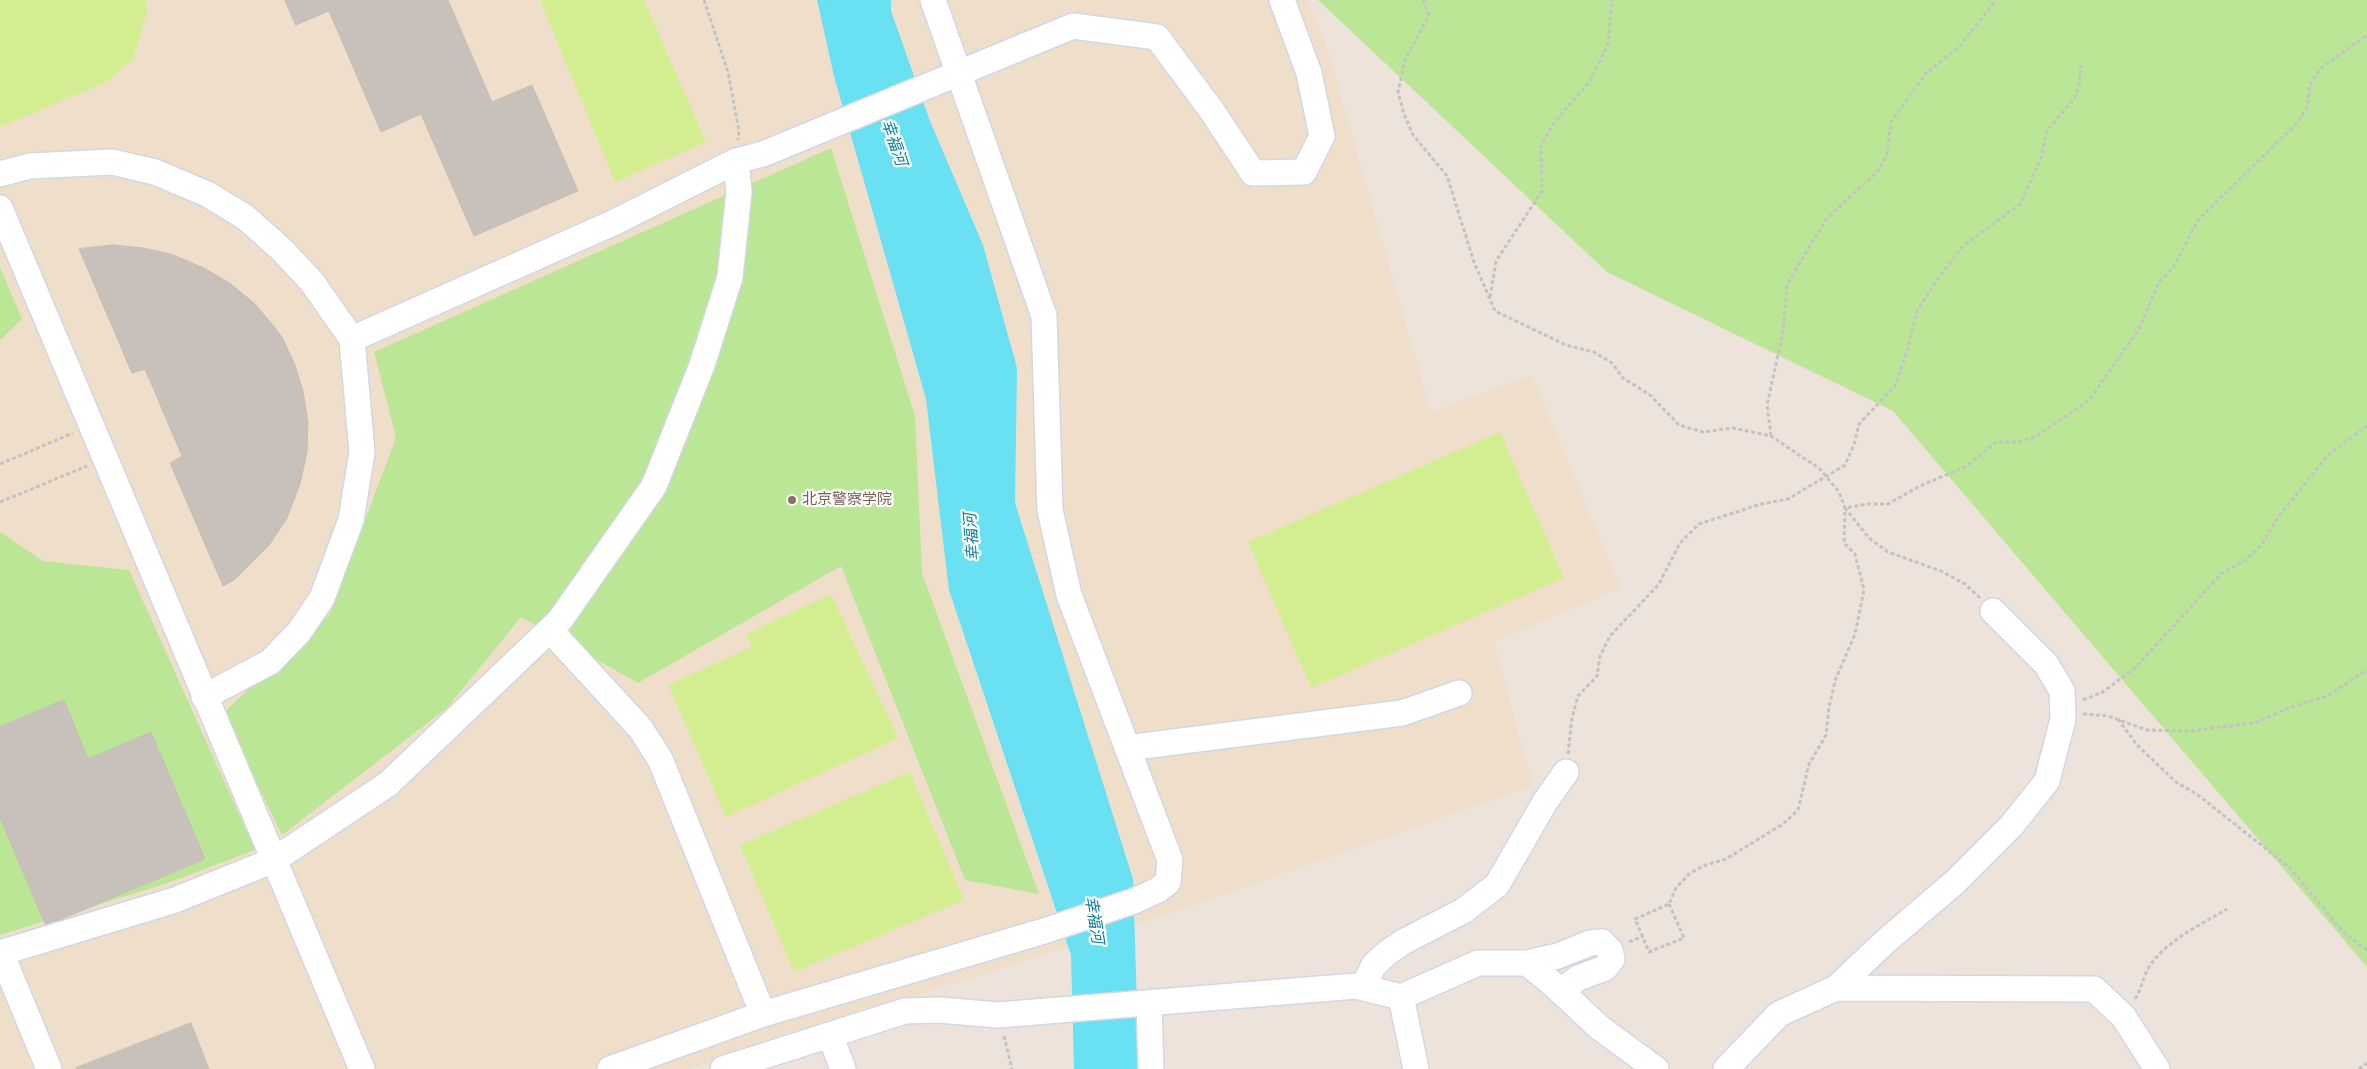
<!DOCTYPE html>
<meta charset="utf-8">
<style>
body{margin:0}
canvas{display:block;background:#ede3db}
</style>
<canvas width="2367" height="1069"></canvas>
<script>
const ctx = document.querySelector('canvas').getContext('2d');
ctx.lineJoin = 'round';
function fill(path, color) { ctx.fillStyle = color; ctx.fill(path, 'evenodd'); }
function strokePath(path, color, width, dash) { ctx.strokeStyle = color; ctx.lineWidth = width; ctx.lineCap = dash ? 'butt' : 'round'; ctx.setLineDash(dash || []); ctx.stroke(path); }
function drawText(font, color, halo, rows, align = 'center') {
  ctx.font = font + ' Jost,"Noto Sans SC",sans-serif'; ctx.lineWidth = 4.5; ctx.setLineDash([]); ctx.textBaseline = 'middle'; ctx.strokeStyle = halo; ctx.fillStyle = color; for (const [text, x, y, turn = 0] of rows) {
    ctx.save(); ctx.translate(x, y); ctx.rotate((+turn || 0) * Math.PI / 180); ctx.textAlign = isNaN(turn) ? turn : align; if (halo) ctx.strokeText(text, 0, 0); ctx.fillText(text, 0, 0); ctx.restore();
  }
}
fill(new Path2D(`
 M0 0H1308L1325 40 1431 412 1532 375 1621 588 1494 642 1533 786 1143 923 687 1069H0Z`), '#efdfca');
fill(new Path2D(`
 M1318 0H2367V967L1893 411 1607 272Z
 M831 148 915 416 922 573 1039 894 965 880 841 566 638 683 521 617 447 708 282 835 223 713 329 615 396 438 374 352Z
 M0 267 22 319 0 340Z
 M0 532 43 561 129 570 255 850 165 884 0 935Z`), '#bbe696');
fill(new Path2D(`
 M0 0H145L148 9 133 59 106 82 0 127Z
 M540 0H644L706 142 615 182Z
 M1500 432 1564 578 1311 688 1248 542Z
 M831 594 898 738 726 817 668 685 752 647 746 634Z
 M910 772 964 900 794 972 740 845Z`), '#d2ee91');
fill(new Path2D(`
 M817 0H891V11L930 121 983 245 1017 368 1015 503 1133 879 1139 1069H1074L1071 955 949 590 926 399 834 76Z`), '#6ae0f3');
const building = new Path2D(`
 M285 0H448L492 102 532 85 578 191 474 236 421 114 381 132 329 11 296 25Z
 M113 245 143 248 171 254 204 268 231 284 254 303 272 324 282 337 295 365 303 391 308 422 307 452 300 484 287 518 270 544 234 580 223 586 170 463 182 456 145 369 132 373 79 249Z
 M64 700 88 759 151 732 205 859 62 919 45 924 0 818V727Z
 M191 1023 209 1069H76V1068Z`);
fill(building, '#c8c0bb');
strokePath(building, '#c8bfb5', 1);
const minor = new Path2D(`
 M0 174 30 166 112 162 155 172 207 194 245 217 281 249 312 282 352 339 362 452 351 520 322 598 299 632 270 662 204 697
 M0 208 362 1069
 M352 339 615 222 736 161 763 154 1073 26 1157 37 1212 111 1253 173 1304 172 1322 136 1309 73 1282 0
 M550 630 640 728 660 759 763 1014
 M1127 748 1402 713 1459 693
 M0 953 175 900 274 860 388 784 560 620 654 486 702 365 730 277 739 192 736 161
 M1 953 49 1069
 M1527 963 1558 956 1590 943 1602 942 1610 950 1612 959 1605 968 1578 978 1561 991
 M1363 987 1374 965 1387 953 1403 942 1463 911 1497 885 1545 802 1566 772
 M1836 988 2094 989 2123 1016 2157 1069
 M1401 997 1416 1069
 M1149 1004 1151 1069
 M830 1035 843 1069
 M610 1069 763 1014 1044 931 1134 901 1158 890 1168 882 1170 860 1069 595 1050 510 1044 316 933 0
 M723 1069 905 1011 939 1010 998 1015 1356 986 1401 997 1478 963H1527L1554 985 1600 1028 1656 1069
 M1726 1069 1779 1014 1836 988 1887 940 1954 883 2012 825 2047 781 2063 719 2062 691 2046 664 1993 611`);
strokePath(minor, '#d1d7e4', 28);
strokePath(new Path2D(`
 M704 0 728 72 739 131 738 140
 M1423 0 1429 15 1405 60 1398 92 1404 114 1413 135 1447 176 1474 262 1495 311 1566 345 1594 352 1612 363 1623 378 1650 395 1679 425 1703 432 1733 428 1771 436 1820 469 1839 492 1845 508 1844 543 1855 554 1864 590 1855 634 1835 681 1829 707 1826 735 1809 764 1798 810 1783 824 1726 859 1703 866 1689 874 1676 888 1669 904
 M1490 297 1496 261 1542 191 1541 146 1554 123 1590 81 1608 44 1612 0
 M1771 436 1767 405 1783 332 1787 284 1827 218 1878 171 1887 154 1891 122 1926 73 1959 47 1996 0
 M0 464 73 433
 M0 502 87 466
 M1980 598 1965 584 1941 571 1888 552 1869 538 1845 508 1868 504H1888L1918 487 1967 466 1996 442H2019L2037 436 2089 400 2139 329 2159 282 2173 268 2198 220 2297 123 2307 108 2310 85 2321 68 2367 35
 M2083 700 2103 692 2136 667 2221 574 2247 559 2262 544 2279 516 2329 454 2367 426
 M2083 714 2108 716 2147 730 2191 731 2255 723 2291 707 2327 696 2367 670
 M2118 719 2137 745 2176 782 2198 795 2290 868 2344 933 2367 950
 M1568 754 1572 718 1578 696 1597 676 1600 656 1610 636 1659 584 1680 543 1699 524 1761 504 1788 499 1845 465 1854 445 1859 424 1895 386 1907 351 1917 311 1935 283 1963 246 2020 204 2041 158 2047 131 2075 97 2079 87 2081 65
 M1669 904 1684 938 1649 952 1635 919Z
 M1629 942 1643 936
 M2135 999C2142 989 2143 976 2149 967 2167 940 2200 925 2227 909
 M1004 1036 1012 1069
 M2359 1069 2367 1063`), '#c3c3c3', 3, [4, 2.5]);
strokePath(minor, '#fff', 25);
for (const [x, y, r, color] of [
 [792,500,5,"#8d6e63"]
]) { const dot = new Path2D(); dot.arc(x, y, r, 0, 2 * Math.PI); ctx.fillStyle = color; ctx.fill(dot); strokePath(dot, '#fff', 2); }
drawText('15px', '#785e54', '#fff', [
 ["北京警察学院",802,500]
], 'left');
drawText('italic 16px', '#087fa0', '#fff', [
 ["幸福河",893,143,71],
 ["幸福河",973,537,-94],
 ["幸福河",1093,920,81]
]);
</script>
